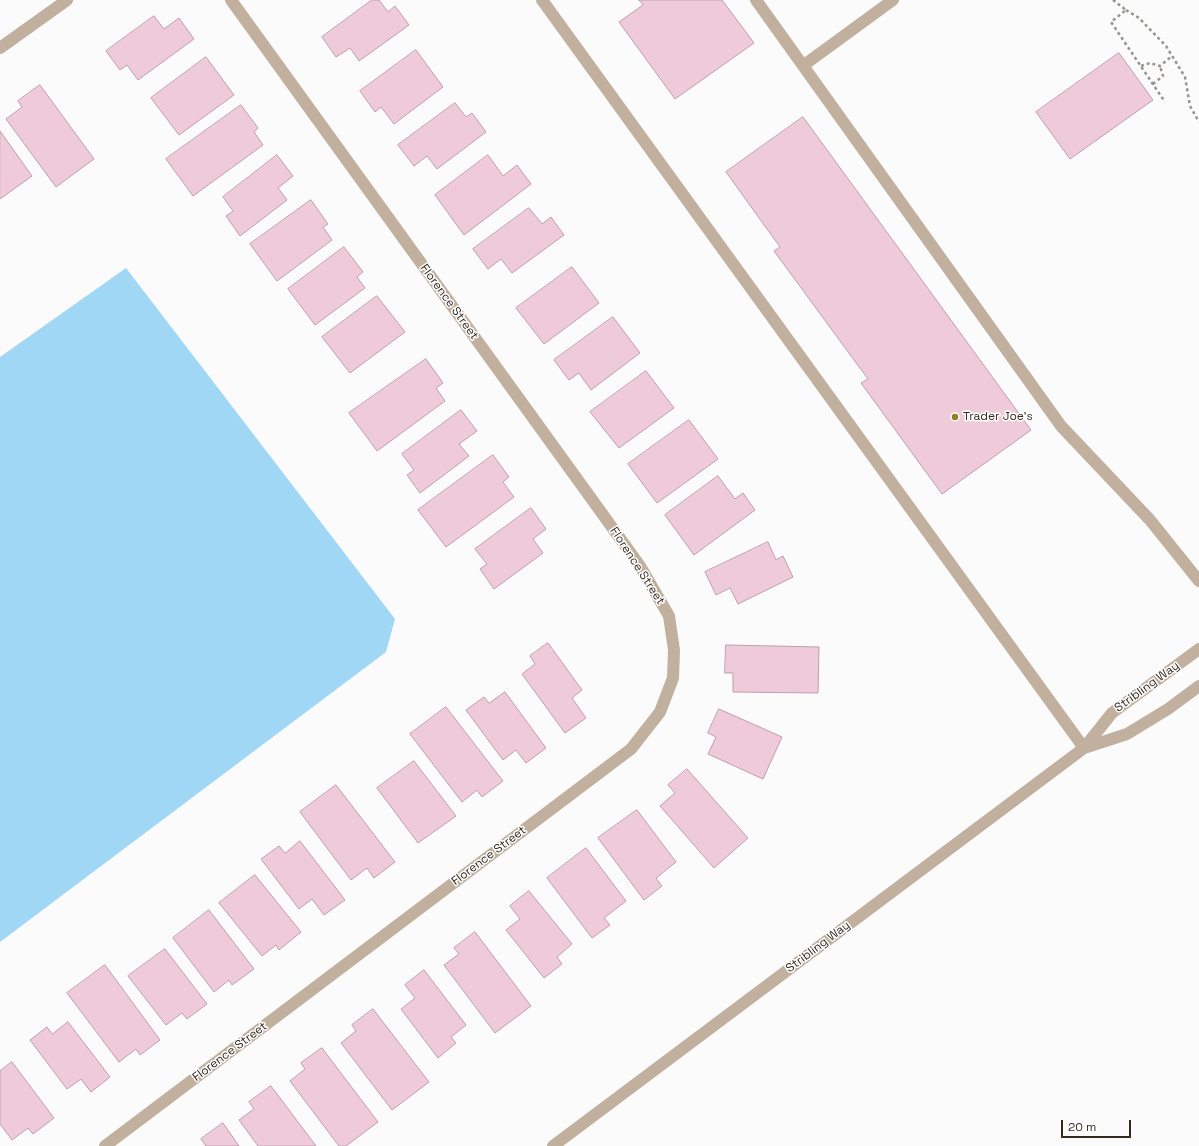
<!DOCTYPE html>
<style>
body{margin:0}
#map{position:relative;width:1199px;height:1146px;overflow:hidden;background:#fbfbfb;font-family:"Space Grotesk",sans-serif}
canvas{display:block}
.scale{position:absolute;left:1061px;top:1120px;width:70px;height:18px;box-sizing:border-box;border:2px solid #342b21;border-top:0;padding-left:5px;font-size:12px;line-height:14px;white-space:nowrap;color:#342b21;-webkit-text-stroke:3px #fff;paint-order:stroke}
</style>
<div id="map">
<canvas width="1199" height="1146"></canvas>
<div class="scale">20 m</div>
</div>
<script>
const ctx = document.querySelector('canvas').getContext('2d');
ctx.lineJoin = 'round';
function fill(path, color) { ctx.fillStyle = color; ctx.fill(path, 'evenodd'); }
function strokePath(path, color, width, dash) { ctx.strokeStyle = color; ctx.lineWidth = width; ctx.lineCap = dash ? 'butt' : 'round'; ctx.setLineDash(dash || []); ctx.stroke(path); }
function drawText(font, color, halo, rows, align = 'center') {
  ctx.font = font + ' "Space Grotesk",sans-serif'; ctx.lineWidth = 3; ctx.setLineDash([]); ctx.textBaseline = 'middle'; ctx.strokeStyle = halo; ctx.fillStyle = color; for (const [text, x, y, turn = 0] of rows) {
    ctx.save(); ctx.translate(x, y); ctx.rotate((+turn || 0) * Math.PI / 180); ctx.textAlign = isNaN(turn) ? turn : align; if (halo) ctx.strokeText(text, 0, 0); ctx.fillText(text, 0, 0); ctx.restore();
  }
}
fill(new Path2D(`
 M126 268 395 619 386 652 0 942V357Z`), '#a0d7f5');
const building = new Path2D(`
 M372 0H379L388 12 395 6 409 25 359 61 350 48 336 57 322 37Z
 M639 0H722L754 43 675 99 619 22 643 5Z
 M154 16 164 29 179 18 194 39 138 80 127 65 120 70 106 51Z
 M416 50 443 87 394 124 381 107 375 112 360 91Z
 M1119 53 1153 100 1070 159 1036 112Z
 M206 57 234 95 179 135 151 98Z
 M40 85 94 159 56 187 6 119 22 107 18 101Z
 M455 103 466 117 472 113 486 132 437 169 427 156 414 166 398 145Z
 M241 105 258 128 254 132 263 145 193 196 166 159Z
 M803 117 1031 430 942 494 861 383 868 379 774 251 780 247 726 172Z
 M0 131 32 176 0 199Z
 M277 155 293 176 278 188 287 200 240 236 226 216 233 211 223 197Z
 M488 155 503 176 517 165 531 184 464 235 435 195Z
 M311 200 328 224 323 227 332 240 277 281 250 244Z
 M529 208 542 224 551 217 564 235 512 273 501 259 488 269 473 249Z
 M344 247 363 272 357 277 365 288 315 325 288 289Z
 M572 267 599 303 544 344 516 308Z
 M377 296 405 332 350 373 322 337Z
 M613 317 640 353 591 390 579 373 569 380 554 360Z
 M426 359 443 383 436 388 445 401 377 451 349 413Z
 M646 371 674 408 619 448 590 412Z
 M461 410 477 431 459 444 469 456 420 493 407 475 414 470 402 454Z
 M689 420 718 459 657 503 628 464Z
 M493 455 509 477 503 482 514 497 446 547 418 510Z
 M718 476 735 499 743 493 755 510 694 555 665 515Z
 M531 508 546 529 533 539 543 553 494 589 480 569 487 564 475 549Z
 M768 542 776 560 783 556 793 577 738 604 730 588 716 595 705 572Z
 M548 643 582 690 572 698 586 718 565 733 522 674 535 664 530 656Z
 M726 645 819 647 818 693 733 692V673H725Z
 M505 692 546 748 526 763 516 750 503 760 466 710 484 697 489 703Z
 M446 707 503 781 482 797 477 790 462 802 410 734Z
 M719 709 782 737 763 779 708 754 716 737 708 733Z
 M414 761 456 816 418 843 377 788Z
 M687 769 748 838 714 868 660 806 675 793 668 785Z
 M336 785 395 862 374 878 367 868 351 880 300 812Z
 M637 810 676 862 656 878 662 886 644 900 598 838Z
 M300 841 345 900 324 915 312 899 299 909 261 859 279 846 285 853Z
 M586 848 626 901 604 918 610 925 592 938 547 878Z
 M255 875 301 932 279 950 276 945 262 956 219 903Z
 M529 891 572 944 557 957 562 964 544 978 506 930 520 919 510 906Z
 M209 910 254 969 232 985 229 980 214 992 173 938Z
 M475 932 531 1006 495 1033 444 965 459 954 454 948Z
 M165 949 207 1004 187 1019 182 1013 166 1025 128 976Z
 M105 965 160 1040 140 1055 136 1049 119 1062 67 993Z
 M424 970 466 1025 451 1037 456 1043 438 1058 401 1009 415 998 405 985Z
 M373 1009 429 1082 392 1110 341 1043 356 1031 352 1025Z
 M68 1022 110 1077 91 1092 81 1079 67 1089 30 1040 47 1027 52 1034Z
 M322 1048 378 1122 346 1146H339L290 1081 305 1069 301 1063Z
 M12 1062 54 1118 33 1134 28 1128 12 1140 0 1124V1071Z
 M271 1086 316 1146H258L239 1120 254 1109 249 1102Z
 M223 1123 239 1146H206L201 1139Z`);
fill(building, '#efcbd9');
strokePath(building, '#c09dab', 1);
strokePath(new Path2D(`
 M1113 0 1126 10 1111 22 1165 102
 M1126 10 1139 18 1166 46 1185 77 1190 106 1199 122
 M1141 66 1150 63 1160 66 1172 56
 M1153 84 1163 76 1160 66`), '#98938e', 2.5, [3, 3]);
strokePath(new Path2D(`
 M542 0 1084 748
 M756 0 1061 426 1150 520 1199 581
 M0 48 67 0
 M804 65 893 0
 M1084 748 1127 734 1168 709 1199 686
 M105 1146 631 749 660 712 673 678 674 650 669 616 640 566 231 0
 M553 1146 1084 748 1112 713 1199 649`), '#c2b09f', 12);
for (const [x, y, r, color] of [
 [955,417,4,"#908027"]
]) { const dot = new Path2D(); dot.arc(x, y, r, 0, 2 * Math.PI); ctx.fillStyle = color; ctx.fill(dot); strokePath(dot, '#fff', 1.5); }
drawText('12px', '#342b21', '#fff', [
 ["Florence Street",449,302,54],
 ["Florence Street",637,566,57],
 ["Stribling Way",1147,687,-36],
 ["Florence Street",489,856,-37],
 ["Stribling Way",818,947,-37],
 ["Florence Street",230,1052,-37]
]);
drawText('12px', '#342b21', '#fff', [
 ["Trader Joe's",963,417]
], 'left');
</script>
